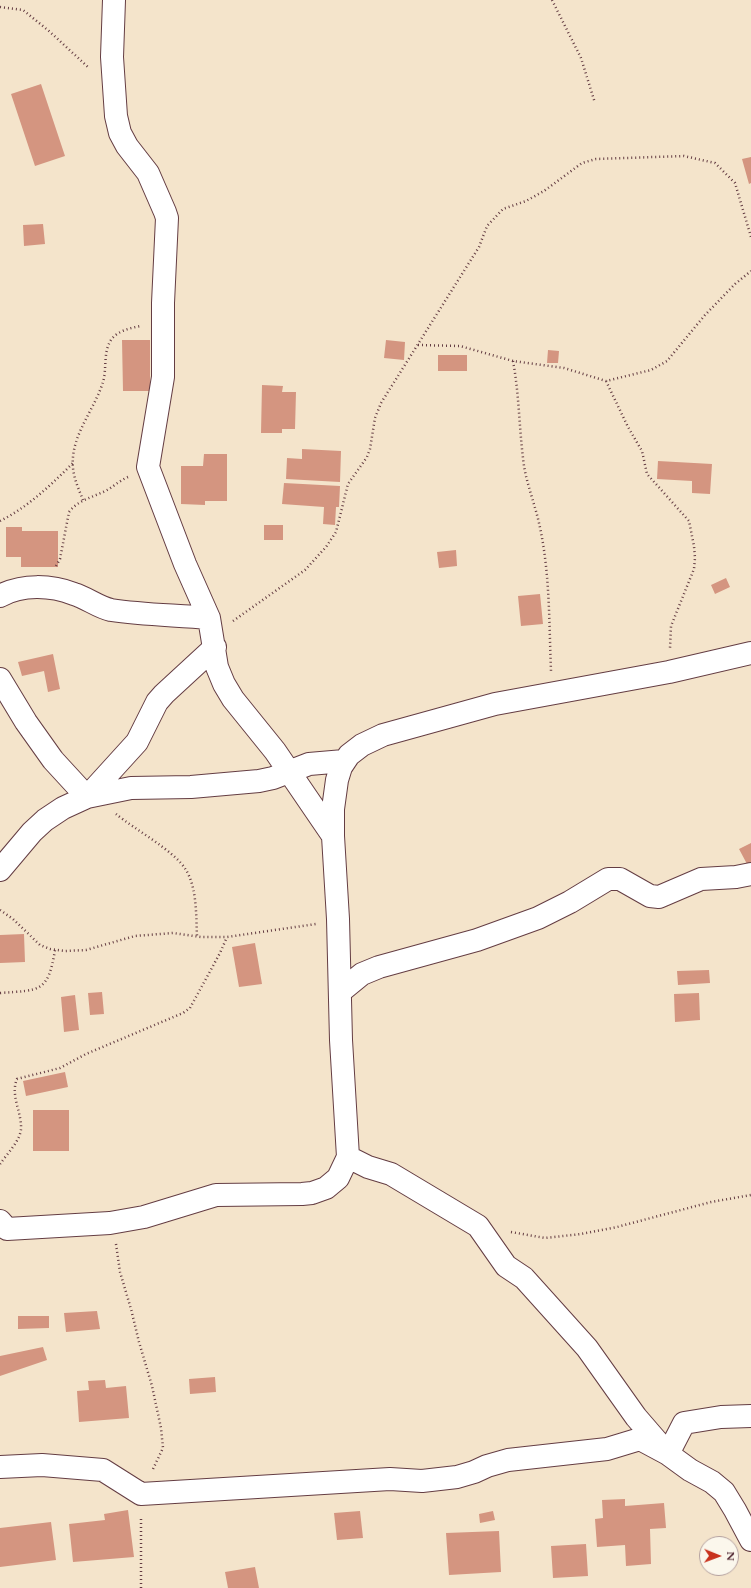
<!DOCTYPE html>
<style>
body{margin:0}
#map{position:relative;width:751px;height:1588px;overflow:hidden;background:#f4e4cb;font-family:Cardo,serif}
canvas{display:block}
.north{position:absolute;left:699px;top:1536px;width:40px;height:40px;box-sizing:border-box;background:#fbf7ec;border:1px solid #b4a19f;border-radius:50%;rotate:91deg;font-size:11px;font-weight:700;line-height:16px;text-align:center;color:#4a1f2b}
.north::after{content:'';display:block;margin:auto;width:14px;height:18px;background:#c8321e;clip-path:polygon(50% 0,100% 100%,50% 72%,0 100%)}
</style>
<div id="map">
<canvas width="751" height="1588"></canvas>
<div class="north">N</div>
</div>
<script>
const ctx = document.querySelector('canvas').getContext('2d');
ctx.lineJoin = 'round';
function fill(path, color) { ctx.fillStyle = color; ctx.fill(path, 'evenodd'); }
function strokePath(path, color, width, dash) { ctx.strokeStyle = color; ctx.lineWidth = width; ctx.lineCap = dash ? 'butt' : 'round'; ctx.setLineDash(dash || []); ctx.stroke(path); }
fill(new Path2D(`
 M41 84 65 156 35 166 11 94Z
 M751 157V183L749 184 742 159Z
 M43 224 45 244 24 246 23 225Z
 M122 340H150V391H123Z
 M386 340 405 342 404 360 384 358Z
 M548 350 559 351 558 363H547Z
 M438 355H467V371H438Z
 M262 385 283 386 282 392H296L295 429H282V433H261Z
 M302 449 341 451 340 482 286 479 287 458 302 459Z
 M204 454H227V501H205V505L181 504V466H203Z
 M658 461 712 464 710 494 692 493V481L657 479Z
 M284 483 340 486 339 507H336L335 525 323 524 324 507 282 504Z
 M264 525H283V540H264Z
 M6 527H22V531H58V567H21V557H6Z
 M456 550 457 566 439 568 437 552Z
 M726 578 730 587 715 594 711 585Z
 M540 594 543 624 521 626 518 596Z
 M53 654 60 689 48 692 44 671 22 676 18 662Z
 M751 843V862L747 864 739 849Z
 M24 934 25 962 0 963V935Z
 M255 943 262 984 239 987 232 947Z
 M709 970 710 983 678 985 677 971Z
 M102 992 104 1014 90 1015 88 993Z
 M699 993 700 1020 675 1022 674 994Z
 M75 995 79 1030 64 1032 61 997Z
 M65 1072 68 1087 26 1096 23 1081Z
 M33 1110H69V1151H33Z
 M97 1311 100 1329 66 1332 64 1313Z
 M18 1316H49V1328L18 1329Z
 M43 1347 47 1360 0 1376V1356Z
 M215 1377 216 1392 190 1394 189 1379Z
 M105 1380 106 1388 126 1386 129 1418 79 1422 77 1391 89 1390 88 1381Z
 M625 1499V1506L664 1503 666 1528 650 1529 651 1564 626 1566 625 1545 597 1547 595 1519 603 1518 602 1500Z
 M128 1510 134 1557 73 1562 69 1524 105 1520 104 1514Z
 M360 1511 363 1538 337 1540 334 1513Z
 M493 1511 495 1520 480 1523 479 1514Z
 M51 1522 56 1560 0 1567V1528Z
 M499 1531 501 1572 449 1575 446 1533Z
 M586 1544 588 1576 553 1578 551 1546Z
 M255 1567 259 1588H228L225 1572Z`), '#d49580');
const minor = new Path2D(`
 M114 0 112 57 116 116 120 133 127 146 148 173 165 212 167 218 163 303V377L148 467 185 564 209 618 217 667 224 684 233 699 275 751 333 836
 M0 596C22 584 51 585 74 594 87 598 98 607 111 610 143 615 176 615 209 618
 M0 679 26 722 53 760 87 797 137 742 157 702 164 694 215 647
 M0 870 32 832 45 820 63 808 87 797 131 788 191 787 259 781 273 778 309 764 344 761
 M340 992 362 974 379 967 477 940 538 918 570 902 608 879H620L650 896 659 897 701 879 736 877 751 874
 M348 1157 368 1167 391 1174 478 1226 506 1266 524 1278 587 1348 636 1417 668 1454 690 1470 712 1482 724 1492 735 1510 751 1540
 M0 1221 7 1229 110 1223 144 1217 216 1195 302 1194 312 1193 326 1188 338 1178 348 1157 341 1040 338 919 333 836V809L337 780 341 767 349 755 362 745 383 735 495 704 669 672 751 653
 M0 1467 42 1465 103 1470 141 1494 390 1479 422 1481 457 1477 474 1472 487 1466 508 1460 607 1449 640 1439 668 1454 684 1423 721 1417 751 1416`);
strokePath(minor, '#643d43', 24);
strokePath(new Path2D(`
 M552 0 581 58 595 103
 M0 7 23 10 49 31 89 68
 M418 345 460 346 513 361 564 368 606 381 651 370 667 361 705 315 735 284 751 271
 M513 361C519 393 519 425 523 458 525 480 534 501 539 523 550 571 549 622 551 671
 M606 381 628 427 642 451 647 474 689 521 694 546 695 558 694 569 671 626 670 648
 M83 500C79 490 74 479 73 468 70 436 94 411 103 382 107 369 103 352 111 340 117 331 130 328 141 326
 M0 521C28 507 51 485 73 463
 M56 566 60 559 69 512C79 499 95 497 109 489 115 485 121 480 128 477
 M233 621 305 570 326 547 336 532 348 484 367 457 370 449 375 418 381 403 479 247 487 226 503 209 526 201 544 191 582 163 596 159 684 156 715 163 735 183 751 237
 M116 814C134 829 175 851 186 870 197 888 196 915 197 936
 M0 910 13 919 40 945 50 949 65 951 86 950 135 936 173 933 201 937H227L316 924
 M0 993C40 990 48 993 55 950
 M0 1164C7 1154 20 1141 21 1129 22 1113 10 1095 17 1079L60 1068 86 1054 183 1013 190 1008 220 953 227 937
 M511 1232 545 1238 581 1234 617 1227 711 1202 751 1195
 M116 1244 120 1272 131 1309 139 1342 152 1386 161 1428 163 1448 153 1469
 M141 1588V1516`), '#643d43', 2.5, [1, 3]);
strokePath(minor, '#fff', 22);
</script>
